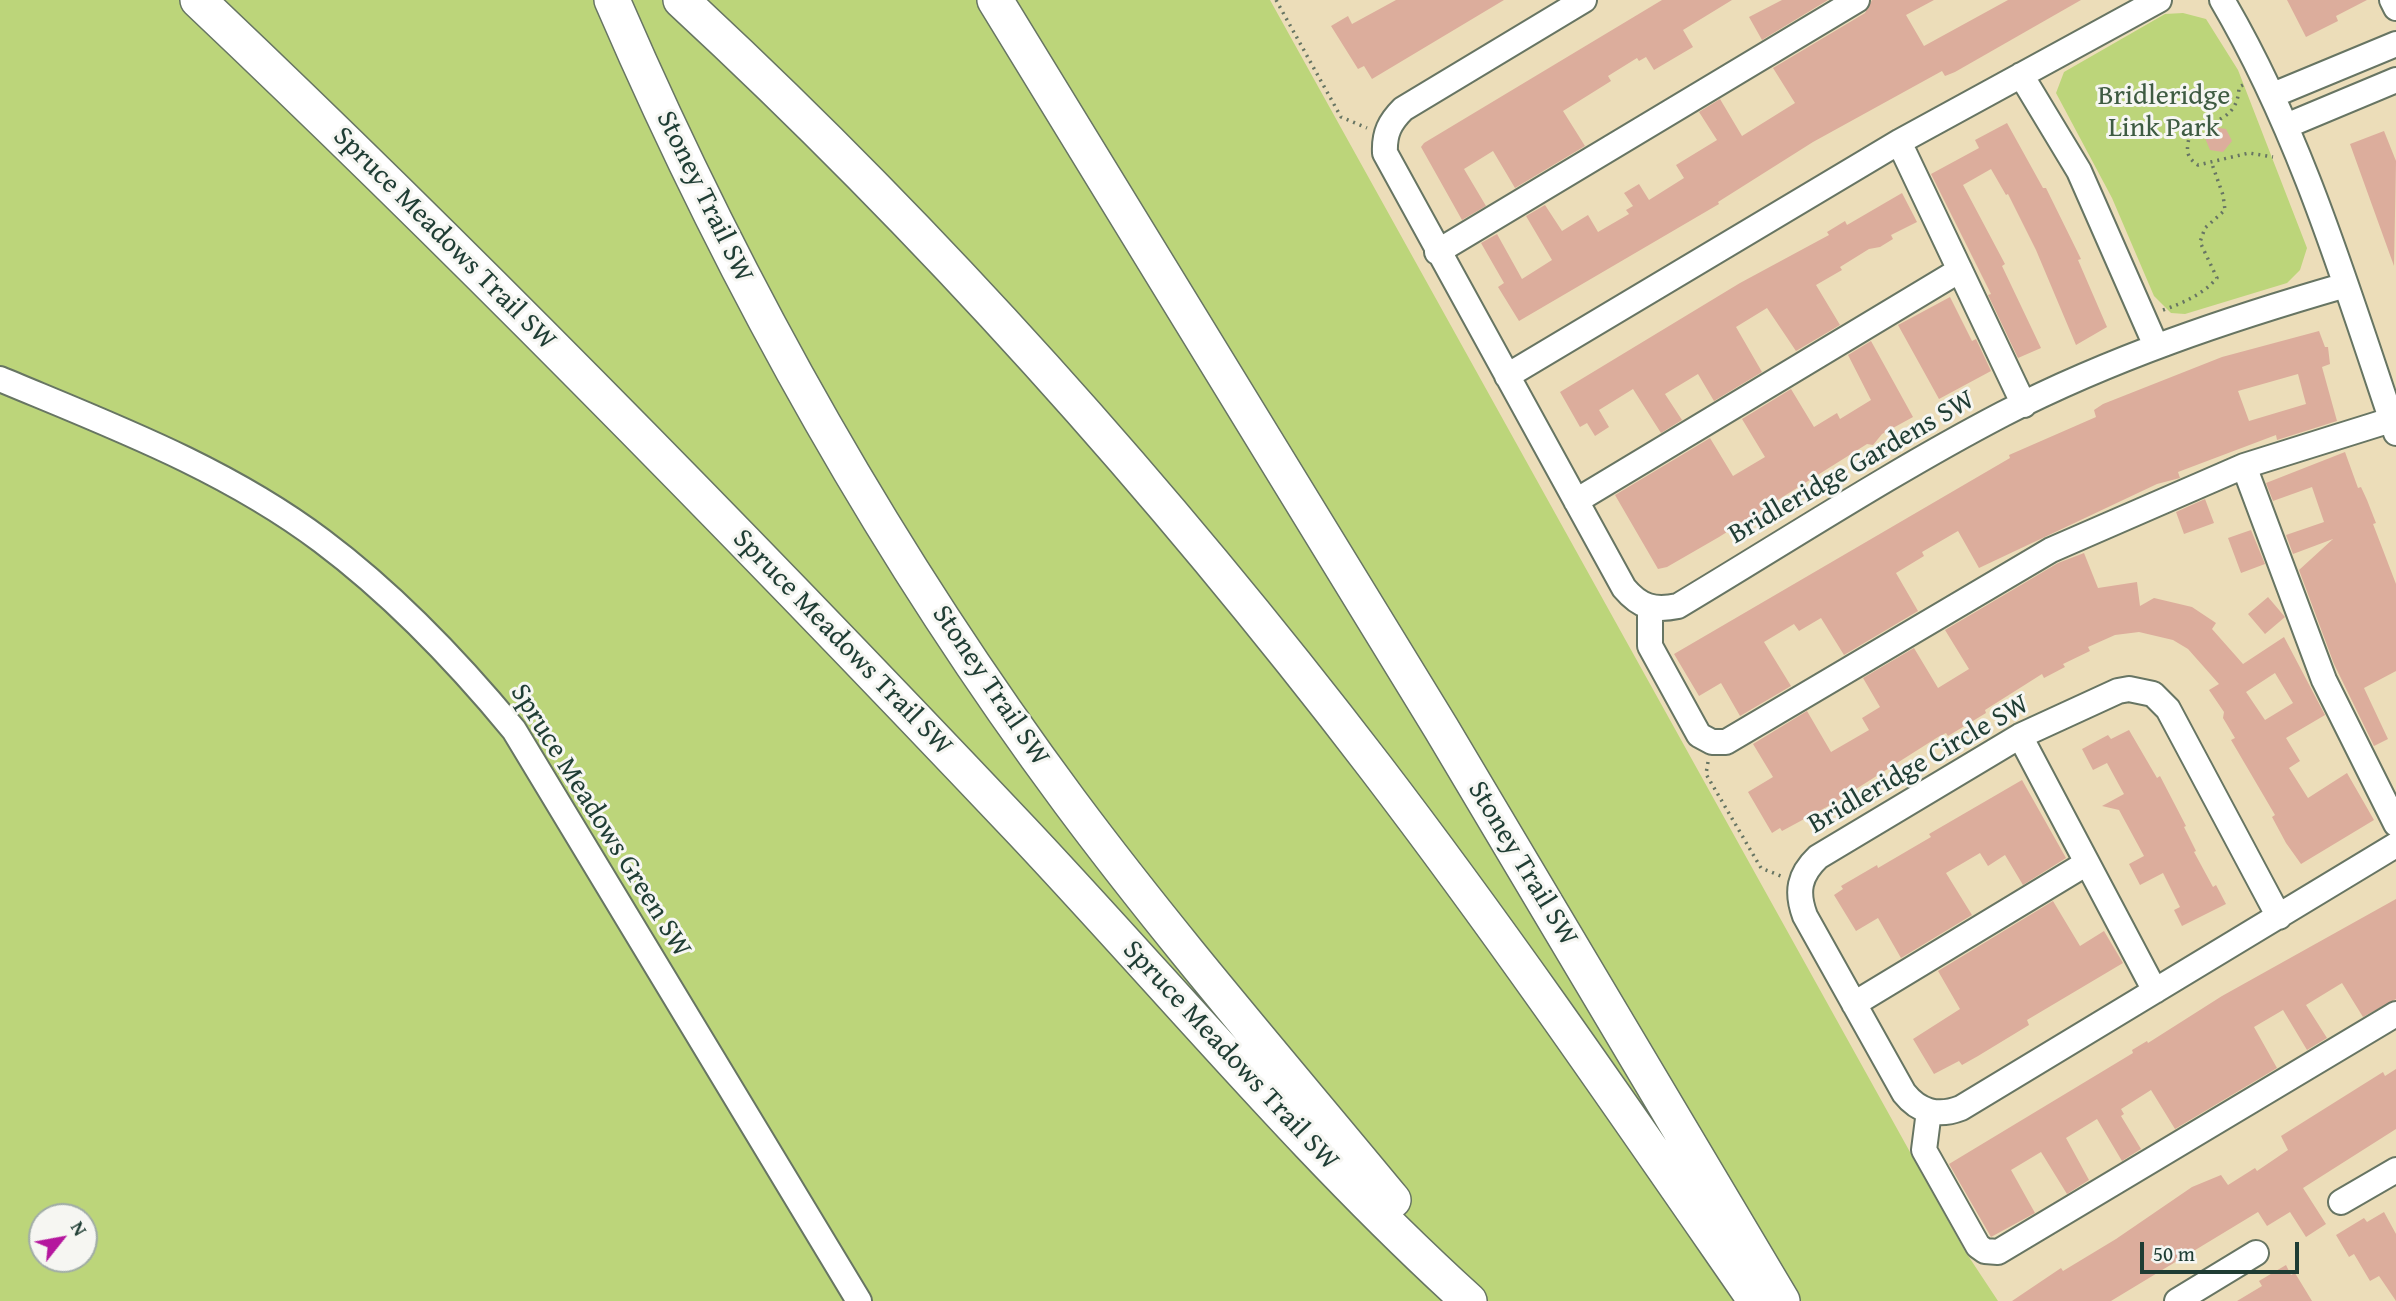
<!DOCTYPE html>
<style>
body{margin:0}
#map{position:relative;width:2396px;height:1301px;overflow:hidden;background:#ecddb9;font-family:"Gentium Book Plus",serif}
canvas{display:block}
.north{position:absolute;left:28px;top:1203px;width:70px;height:70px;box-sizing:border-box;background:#f6f6f2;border:2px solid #a0aca6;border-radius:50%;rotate:59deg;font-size:19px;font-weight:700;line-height:28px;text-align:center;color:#1f3d34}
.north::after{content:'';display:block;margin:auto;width:24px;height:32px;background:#b5179e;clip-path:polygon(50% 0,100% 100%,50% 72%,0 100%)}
.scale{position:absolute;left:2140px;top:1242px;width:159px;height:32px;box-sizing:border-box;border:4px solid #1f3d34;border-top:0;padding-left:9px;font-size:21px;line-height:24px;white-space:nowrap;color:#1f3d34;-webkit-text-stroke:5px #f6f6f2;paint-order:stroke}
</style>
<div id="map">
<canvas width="2396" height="1301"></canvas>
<div class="north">N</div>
<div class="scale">50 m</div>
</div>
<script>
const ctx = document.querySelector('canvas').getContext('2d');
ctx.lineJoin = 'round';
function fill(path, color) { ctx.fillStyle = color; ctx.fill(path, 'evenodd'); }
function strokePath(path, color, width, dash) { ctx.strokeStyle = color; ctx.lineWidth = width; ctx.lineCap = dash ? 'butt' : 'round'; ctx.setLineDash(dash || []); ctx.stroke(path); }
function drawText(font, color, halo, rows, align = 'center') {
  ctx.font = font + ' "Gentium Book Plus",serif'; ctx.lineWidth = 6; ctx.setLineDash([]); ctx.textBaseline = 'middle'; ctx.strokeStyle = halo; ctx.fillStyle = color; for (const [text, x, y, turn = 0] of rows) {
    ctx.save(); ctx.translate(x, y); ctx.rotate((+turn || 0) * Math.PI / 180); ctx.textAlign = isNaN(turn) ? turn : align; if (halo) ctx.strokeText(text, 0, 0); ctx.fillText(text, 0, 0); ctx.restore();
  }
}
fill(new Path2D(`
 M0 0H1270L1965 1251 1998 1301H0ZM42 1217H84V1259H42Z
 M2183 13 2206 19 2238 70 2307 248 2300 270 2287 283 2185 314 2171 313 2154 296 2112 198 2056 93 2064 72 2165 14Z`), '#bcd57a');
fill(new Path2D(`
 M1396 0H1504L1372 79 1364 66 1358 69 1331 26 1348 16 1352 24Z
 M1662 0H1732L1683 30 1693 47 1654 70 1646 57 1639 61 1637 58 1608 76 1611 81 1563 111 1585 146 1515 188 1493 151 1464 169 1486 206 1462 220 1421 147 1424 143Z
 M1782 0H1828L1762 40 1749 17Z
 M1872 0H1934L1906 15 1924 46 2008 0H2081L1955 72 1945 76 1942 71 1813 142 1718 202 1719 204 1519 321 1498 287 1504 283 1481 243 1497 234 1522 279 1552 260 1526 216 1545 205 1562 231 1588 215 1598 232 1629 214 1626 210 1633 206 1624 193 1639 184 1649 200 1684 178 1676 165 1717 140 1699 112 1720 99 1742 136 1795 103 1773 68 1865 13Z
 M2287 0H2367L2336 16 2338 21 2306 37Z
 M2007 123 2043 188H2046L2081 259 2078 260 2107 327 2076 345 2036 250 2008 194 2006 195 1991 169 1963 185 2005 264 2002 266 2041 348 2018 358 1988 295 1991 294 1931 174 1979 148 1975 140Z
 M2213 127 2226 129 2232 141 2223 152 2210 150 2205 138Z
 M2384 131 2396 161 2394 266 2350 144Z
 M1902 193 1917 222 1891 235 1893 239 1880 247 1869 249 1840 267 1842 270 1816 285 1840 325 1796 351 1767 308 1736 327 1762 372 1714 401 1698 374 1665 394 1682 420 1661 433 1633 389 1599 410 1609 427 1595 436 1587 423 1580 427 1560 392 1740 283 1829 235 1827 232 1845 221 1847 225Z
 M1950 297 1972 341 1976 339 1991 371 1939 399 1898 325Z
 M2319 331 2325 347H2328L2330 364 2322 367 2337 421 2277 440 2276 435 2178 472 2180 478 2157 484 1979 568 1958 531 1922 552 1924 556 1896 573 1918 611 1844 655 1821 618 1799 631 1794 624 1764 642 1791 686 1740 716 1721 683 1699 696 1674 654 2010 458 2009 455 2096 417 2094 410 2103 404 2222 357ZM2298 374 2306 404 2249 421 2238 391Z
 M1871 341 1913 417 1882 434 1873 445 1867 444 1719 537 1667 567 1658 569 1615 495 1710 438 1733 476 1765 457 1742 419 1791 389 1814 427 1837 413 1840 419 1871 400 1848 355Z
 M2345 452 2358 488 2361 487 2367 500 2376 523 2373 524 2396 584V671L2364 688 2388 739 2374 746 2334 664 2299 570 2333 539 2293 554 2286 535 2324 522 2312 487 2273 501 2266 483Z
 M2205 499 2214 523 2184 534 2176 512Z
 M2251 530 2265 564 2241 573 2228 538Z
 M2084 553 2098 588 2137 582 2140 606 2154 598 2192 607 2216 623 2212 629 2243 664 2284 637 2325 715 2286 738 2300 761 2289 768 2308 798 2347 773 2374 820 2301 864 2286 843 2272 817 2275 815 2231 740 2235 738 2223 718 2224 712 2209 690 2219 684 2188 649 2173 640 2139 632 2115 635 2088 647 2090 651 2063 664 2065 667 2044 678 2042 674 1985 710 1986 713 1948 736 1946 733 1938 737 1834 803 1782 831 1780 828 1772 833 1748 792 1773 777 1753 744 1807 711 1831 752 1869 730 1862 718 1880 707 1863 678 1914 648 1938 688 1969 669 1945 630 2058 563ZM2275 673 2293 703 2265 720 2246 692Z
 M2268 597 2285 617 2265 634 2248 614Z
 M2129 730 2157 778 2160 776 2186 826 2184 827 2196 851 2194 852 2213 887 2216 885 2226 904 2182 926 2174 910 2180 907 2163 873 2140 885 2129 864 2144 856 2119 810 2102 806 2124 794 2107 763 2093 770 2082 749 2108 735 2111 739Z
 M2022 780 2066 858 2023 885 2005 855 1988 866 1980 853 1946 873 1972 915 1901 958 1878 918 1856 931 1834 895 1843 889 1841 886 1877 865 1878 868 1931 837 1929 834Z
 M2396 899V999L2363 1017 2342 983 2306 1005 2327 1038 2307 1050 2283 1010 2254 1027 2277 1068 2175 1129 2151 1090 2121 1109 2124 1114 2121 1116 2141 1149 2122 1161 2097 1119 2066 1138 2089 1180 2067 1194 2041 1152 2011 1170 2035 1213 1991 1237 1949 1164 2133 1053 2132 1050 2147 1041 2148 1043 2222 996Z
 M2053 901 2080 946 2104 931 2123 963 2027 1020 2029 1025 1978 1056 1962 1065 1959 1061 1934 1074 1913 1039 1960 1009 1938 971Z
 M2396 1069V1129L2303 1188 2326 1224 2306 1237 2290 1212 2267 1226 2258 1212 2111 1301H2012L2061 1268 2063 1271 2116 1239 2192 1187 2221 1175 2228 1185 2255 1168 2257 1171 2288 1150 2281 1136 2383 1072 2385 1076Z
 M2384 1212 2396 1234V1301L2379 1276 2370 1281 2354 1254 2349 1257 2336 1235 2364 1218 2367 1222Z
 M2286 1265 2291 1275 2295 1273 2312 1301H2237L2262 1286 2259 1281Z`), '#dcad9c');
const minor = new Path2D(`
 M1584 0 1403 109C1390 122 1384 133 1385 153L1624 588C1640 607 1654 611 1678 606 1785 542 1892 472 2003 414 2112 358 2228 319 2346 285
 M2222 0C2301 134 2346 286 2396 433
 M2392 0 2396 8
 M2021 75 2079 171 2156 346
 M2273 95 2396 44
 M2286 126 2396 80
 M1899 142 2024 405
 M1437 252 1857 0
 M1507 376 1899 142 2159 0
 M0 379C110 425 225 468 322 541 394 595 457 661 514 730L859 1301
 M2244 466 2324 680 2396 824
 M1576 501 1960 270
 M1650 607V646L1699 735 1712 742H1726L2051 550 2244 466 2391 420
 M2020 736 2155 991
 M2279 917 2168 709 2153 694 2129 689 2118 691 2020 736 1818 857C1799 875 1796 892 1805 916L1904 1093C1919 1112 1938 1117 1961 1108L2396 845
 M1854 1004 2087 863
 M1929 1111 1924 1150 1978 1246 1985 1251 1998 1252 2396 1014
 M2341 1202 2396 1170
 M2177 1301 2256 1253`);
const highway = new Path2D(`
 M198 0C481 268 754 548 1022 831 1170 988 1309 1156 1469 1301
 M612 0C734 283 886 554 1070 802 1172 939 1284 1068 1393 1200
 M681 0C935 235 1166 494 1376 768 1509 942 1632 1122 1756 1301
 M995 0 1441 728 1782 1301`);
strokePath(minor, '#677563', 28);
strokePath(highway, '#677563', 38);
strokePath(new Path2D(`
 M1276 0 1341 117 1367 128
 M2243 85 2239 87C2238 119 2215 120 2190 133 2187 148 2184 156 2198 165L2249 153 2273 157
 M2163 310C2185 302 2202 295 2217 278L2200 242 2205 228 2225 210 2223 195 2212 164
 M1708 762 1706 774 1761 868 1781 876`), '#677563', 3.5, [2, 5]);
strokePath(minor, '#fff', 24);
strokePath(highway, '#fff', 35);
drawText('28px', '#3e5b42', '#f6f6f2', [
 ["Bridleridge",2164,97],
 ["Link Park",2164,129]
]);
drawText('28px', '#1f3d34', '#f6f6f2', [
 ["Stoney Trail SW",704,197,64],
 ["Spruce Meadows Trail SW",444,239,45],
 ["Bridleridge Gardens SW",1852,468,-30],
 ["Spruce Meadows Trail SW",842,643,46],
 ["Stoney Trail SW",990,686,56],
 ["Bridleridge Circle SW",1919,765,-30],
 ["Spruce Meadows Green SW",600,821,58],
 ["Stoney Trail SW",1522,864,59],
 ["Spruce Meadows Trail SW",1230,1056,47]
]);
</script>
